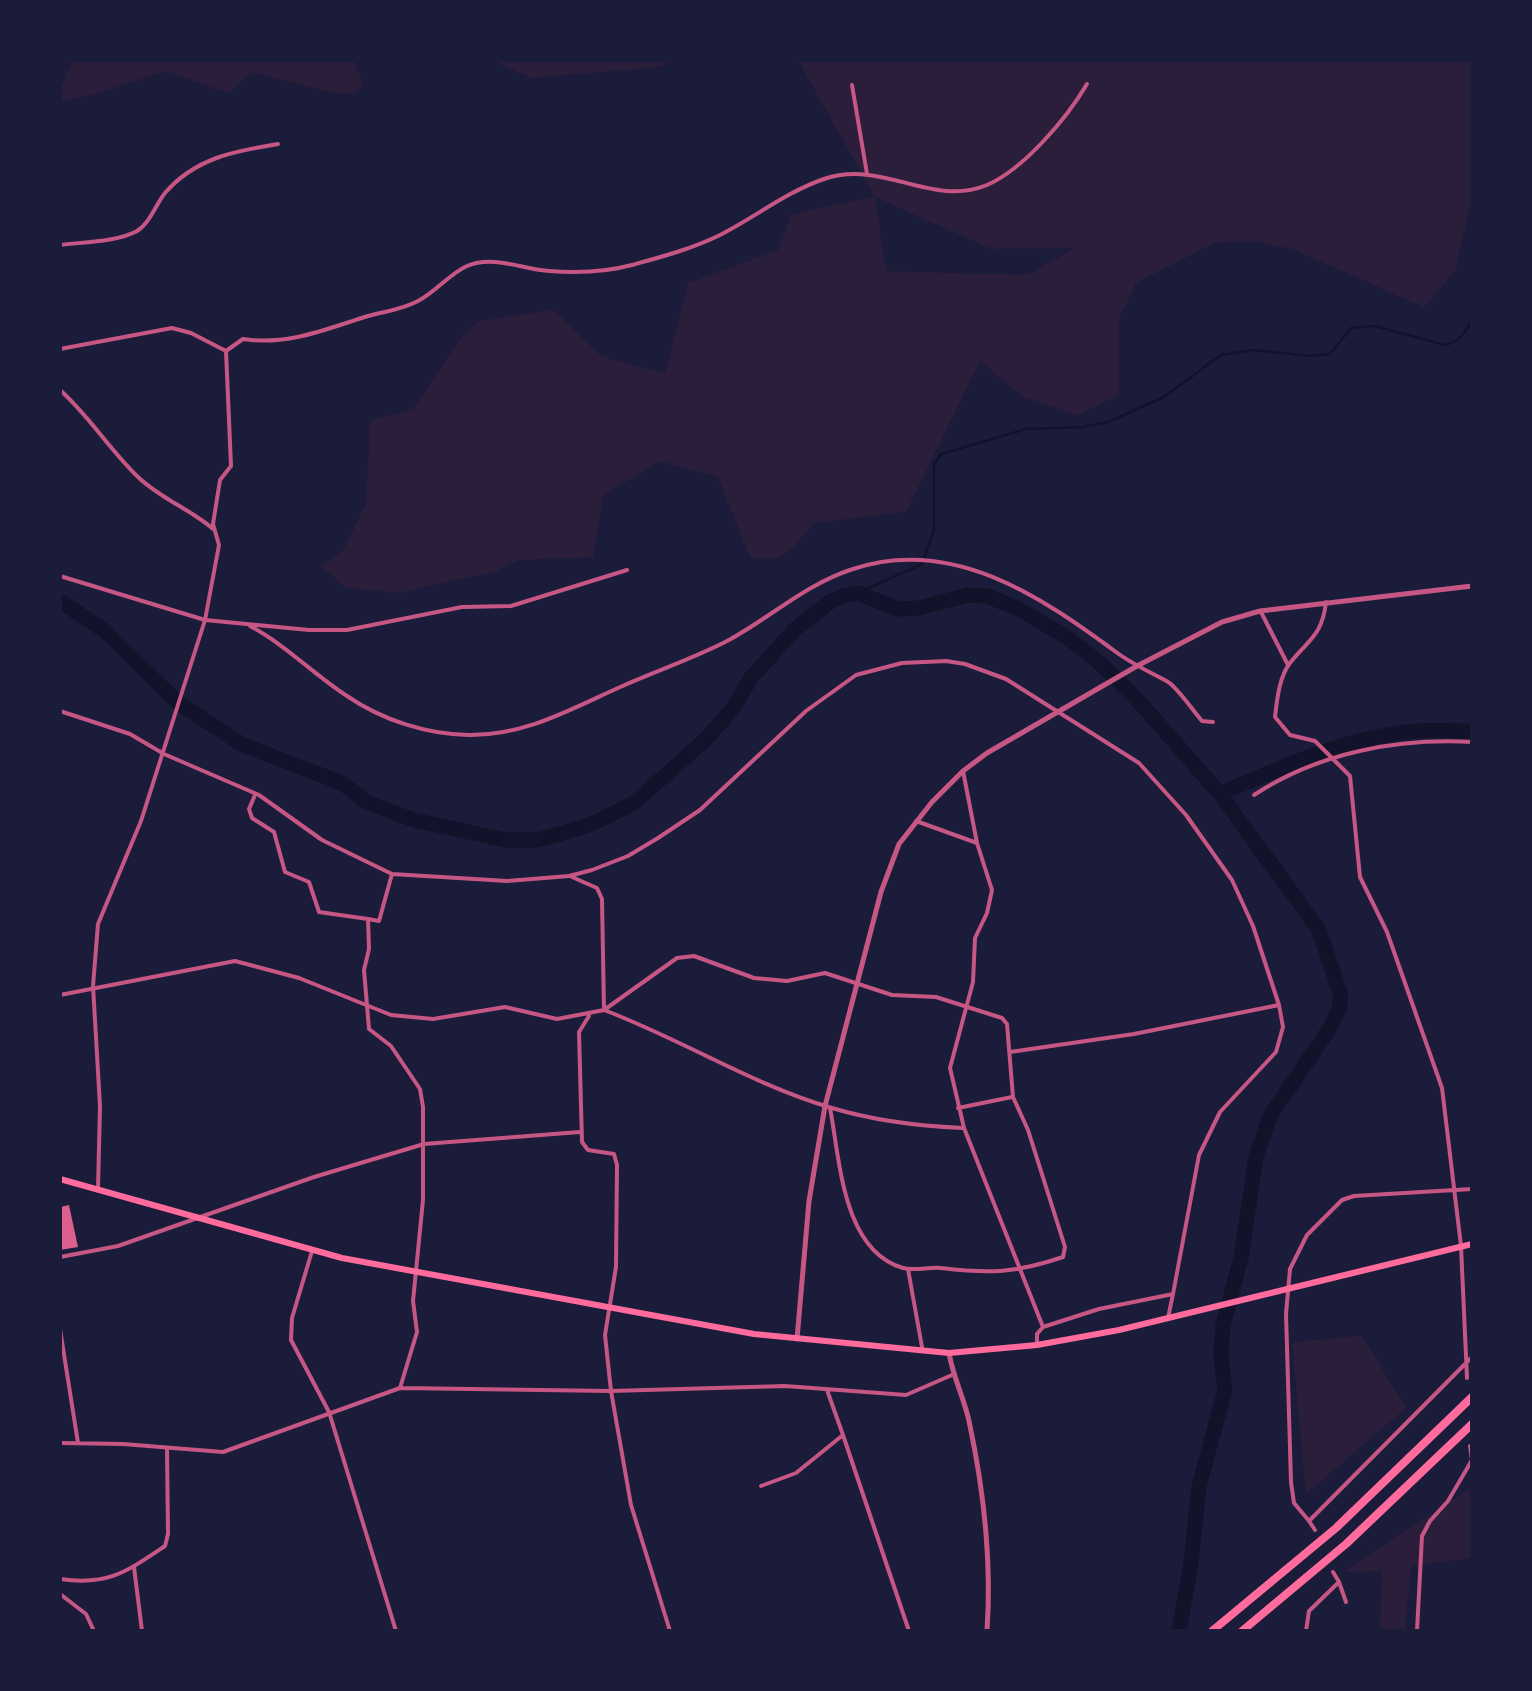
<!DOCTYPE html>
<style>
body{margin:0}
#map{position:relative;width:1532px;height:1691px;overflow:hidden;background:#1b1b3a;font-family:"Golos Text",sans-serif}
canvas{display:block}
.frame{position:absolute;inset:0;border:62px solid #1b1b3a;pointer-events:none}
</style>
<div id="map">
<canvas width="1532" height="1691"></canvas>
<div class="frame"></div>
</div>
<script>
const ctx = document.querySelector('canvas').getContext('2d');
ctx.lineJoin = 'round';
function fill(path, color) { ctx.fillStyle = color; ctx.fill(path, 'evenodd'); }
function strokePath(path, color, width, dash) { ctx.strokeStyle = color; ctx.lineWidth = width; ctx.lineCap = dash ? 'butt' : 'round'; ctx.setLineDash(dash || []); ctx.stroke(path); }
fill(new Path2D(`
 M73 60H354L363 85 355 93H332L252 72 228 93 166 71 99 93 60 101V90Z
 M492 60H669L661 67 531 78Z
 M798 60H1472V198L1455 271 1424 307 1292 249 1251 241 1215 243 1136 283 1119 319V395L1077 415 1023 397 980 361 906 512 814 523C792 548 786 565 750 557L718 477 659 461 603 496 593 557 520 560 496 571 398 593 347 588 320 566 343 551 366 504 370 421 414 408 460 339 478 321 554 310 601 356 665 374 688 283 778 250 791 215 874 196ZM875 197 991 249 1075 248 1027 275 886 271Z
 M1362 1336 1406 1408 1306 1494 1292 1342Z
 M1466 1491H1472V1558L1411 1566 1405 1631H1380L1382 1571 1343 1572Z`), '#2a1e3b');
strokePath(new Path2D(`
 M858 593 922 564 934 530V464L941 454 1026 429 1083 427 1108 422 1164 397 1221 355 1254 350 1311 356 1330 354 1351 328 1375 326 1445 345C1460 341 1466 332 1472 319`), '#12122b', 2.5);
strokePath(new Path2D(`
 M60 601 105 631 177 702 243 745 342 783 368 803 414 820 505 840H537L560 834 594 823 634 803 705 740 734 707 751 678 794 630 830 602 843 596 858 593 898 609 919 608 968 595 987 596 1019 609 1065 636 1101 664 1134 696 1220 794 1319 930 1341 996 1339 1009 1330 1028 1270 1116 1256 1157 1241 1258 1223 1325 1221 1354 1225 1390 1199 1486 1191 1564 1179 1631
 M1220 794C1281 767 1350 736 1418 731 1436 730 1454 731 1472 731`), '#12122b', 15);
fill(new Path2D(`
 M69 1205 78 1247 60 1250V1207Z`), '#dd5f8e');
strokePath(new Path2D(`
 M852 85 867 174
 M60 245C83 242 117 242 137 231 150 223 156 204 165 193 195 158 235 151 278 144
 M60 349 172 328 191 333 226 351
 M226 351 243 339C288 346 326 329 368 316 386 311 401 310 418 301 436 292 449 274 467 266 493 255 523 269 549 271 575 273 606 272 632 265 661 257 691 249 718 236 754 218 786 192 824 179 883 159 932 208 987 185 1024 169 1067 118 1087 84
 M60 390C90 417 109 449 138 477 161 499 190 509 213 529
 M60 576 205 620 309 630H347L462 607 511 606 627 570
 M1326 602C1322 636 1309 639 1290 663 1279 677 1277 700 1275 717L1290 735 1315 741 1350 776 1360 877 1387 932 1442 1088 1461 1246 1467 1378
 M1261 612 1288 665
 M250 626C286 645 313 674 347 696 382 720 426 734 468 735 524 736 569 710 618 688 655 671 693 659 729 640 771 617 806 584 853 569 952 536 1040 596 1116 652 1132 664 1150 672 1168 682 1177 687 1194 712 1202 721L1213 722
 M60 711 130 734 164 754 259 795 322 840 392 874 507 881 569 876 592 870 628 856 658 838 700 810 806 711 856 675 902 663 946 661 965 664 1006 679 1139 763 1186 815 1232 880 1253 926 1279 1005 1283 1027 1276 1052 1220 1112 1199 1155 1173 1294
 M963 771 977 843
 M255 795 249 809 252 818 274 832 285 872 309 882 319 912 368 919
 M1254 795C1318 753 1396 738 1472 742
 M916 821 977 843 992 890 987 913 975 938 973 982 950 1068 964 1128 1043 1327 1037 1334V1345
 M572 877 597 888 602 899 604 1010
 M60 995 235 961 299 978 391 1015 433 1019 505 1007 557 1019 604 1010 677 958 694 956 754 978 787 981 825 973 892 995 936 997 1002 1018 1007 1024 1013 1097 1028 1130 1065 1247 1063 1257C1016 1273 990 1274 941 1268 929 1267 914 1271 903 1268 842 1250 840 1159 830 1108
 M604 1010C681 1039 753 1085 832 1108 875 1121 918 1126 962 1128
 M1010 1052 1134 1034 1279 1005
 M958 1108 1012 1097
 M98 1189 100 1106 93 986 98 924 141 821 205 620 219 545 213 524 220 480 231 466 226 351
 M312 1251 292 1318 291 1340 329 1412 396 1631
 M60 1257 118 1246 314 1177 424 1144 580 1132
 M908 1269 922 1347
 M1043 1327 1099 1309 1173 1294 1168 1318
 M60 1329 78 1443
 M400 1388 611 1391 605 1335 616 1267 617 1165 614 1154 588 1150 582 1142 579 1032 589 1016
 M843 1435 909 1631
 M60 1443 123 1444 223 1452 400 1388 417 1332 413 1301 423 1200V1107L420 1089 391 1046 369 1029 364 970 369 949 368 919 379 921 392 874
 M1470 1446 1472 1460
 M761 1486 796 1473 843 1435 827 1390
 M1309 1521 1294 1503 1291 1482 1286 1314 1290 1269 1307 1235 1342 1200 1354 1196 1472 1189
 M1315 1530 1309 1521 1472 1357
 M134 1567 142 1631
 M60 1579C108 1586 126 1572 165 1546L168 1534 167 1449
 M1339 1582 1346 1602
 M60 1594 86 1614 94 1631
 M670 1631 631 1505 611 1391 785 1386 906 1395 952 1375
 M1306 1631 1309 1611 1339 1582 1333 1572
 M1417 1631 1422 1536 1430 1521 1448 1501 1472 1460`), '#c65784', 4);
strokePath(new Path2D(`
 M797 1339 809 1201 825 1106 881 892 899 844 932 802 963 771 987 753 1137 666 1222 622 1260 611 1472 586
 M949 1353C953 1377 964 1398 969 1421 984 1491 992 1559 987 1631`), '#c65784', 5);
strokePath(new Path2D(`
 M60 1179 342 1258 754 1334 949 1353 1037 1345 1119 1330 1472 1244`), '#ff6b9d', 6);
strokePath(new Path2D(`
 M1212 1631 1336 1528 1472 1397
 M1242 1631 1346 1544 1472 1424`), '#ff6b9d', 8);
</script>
